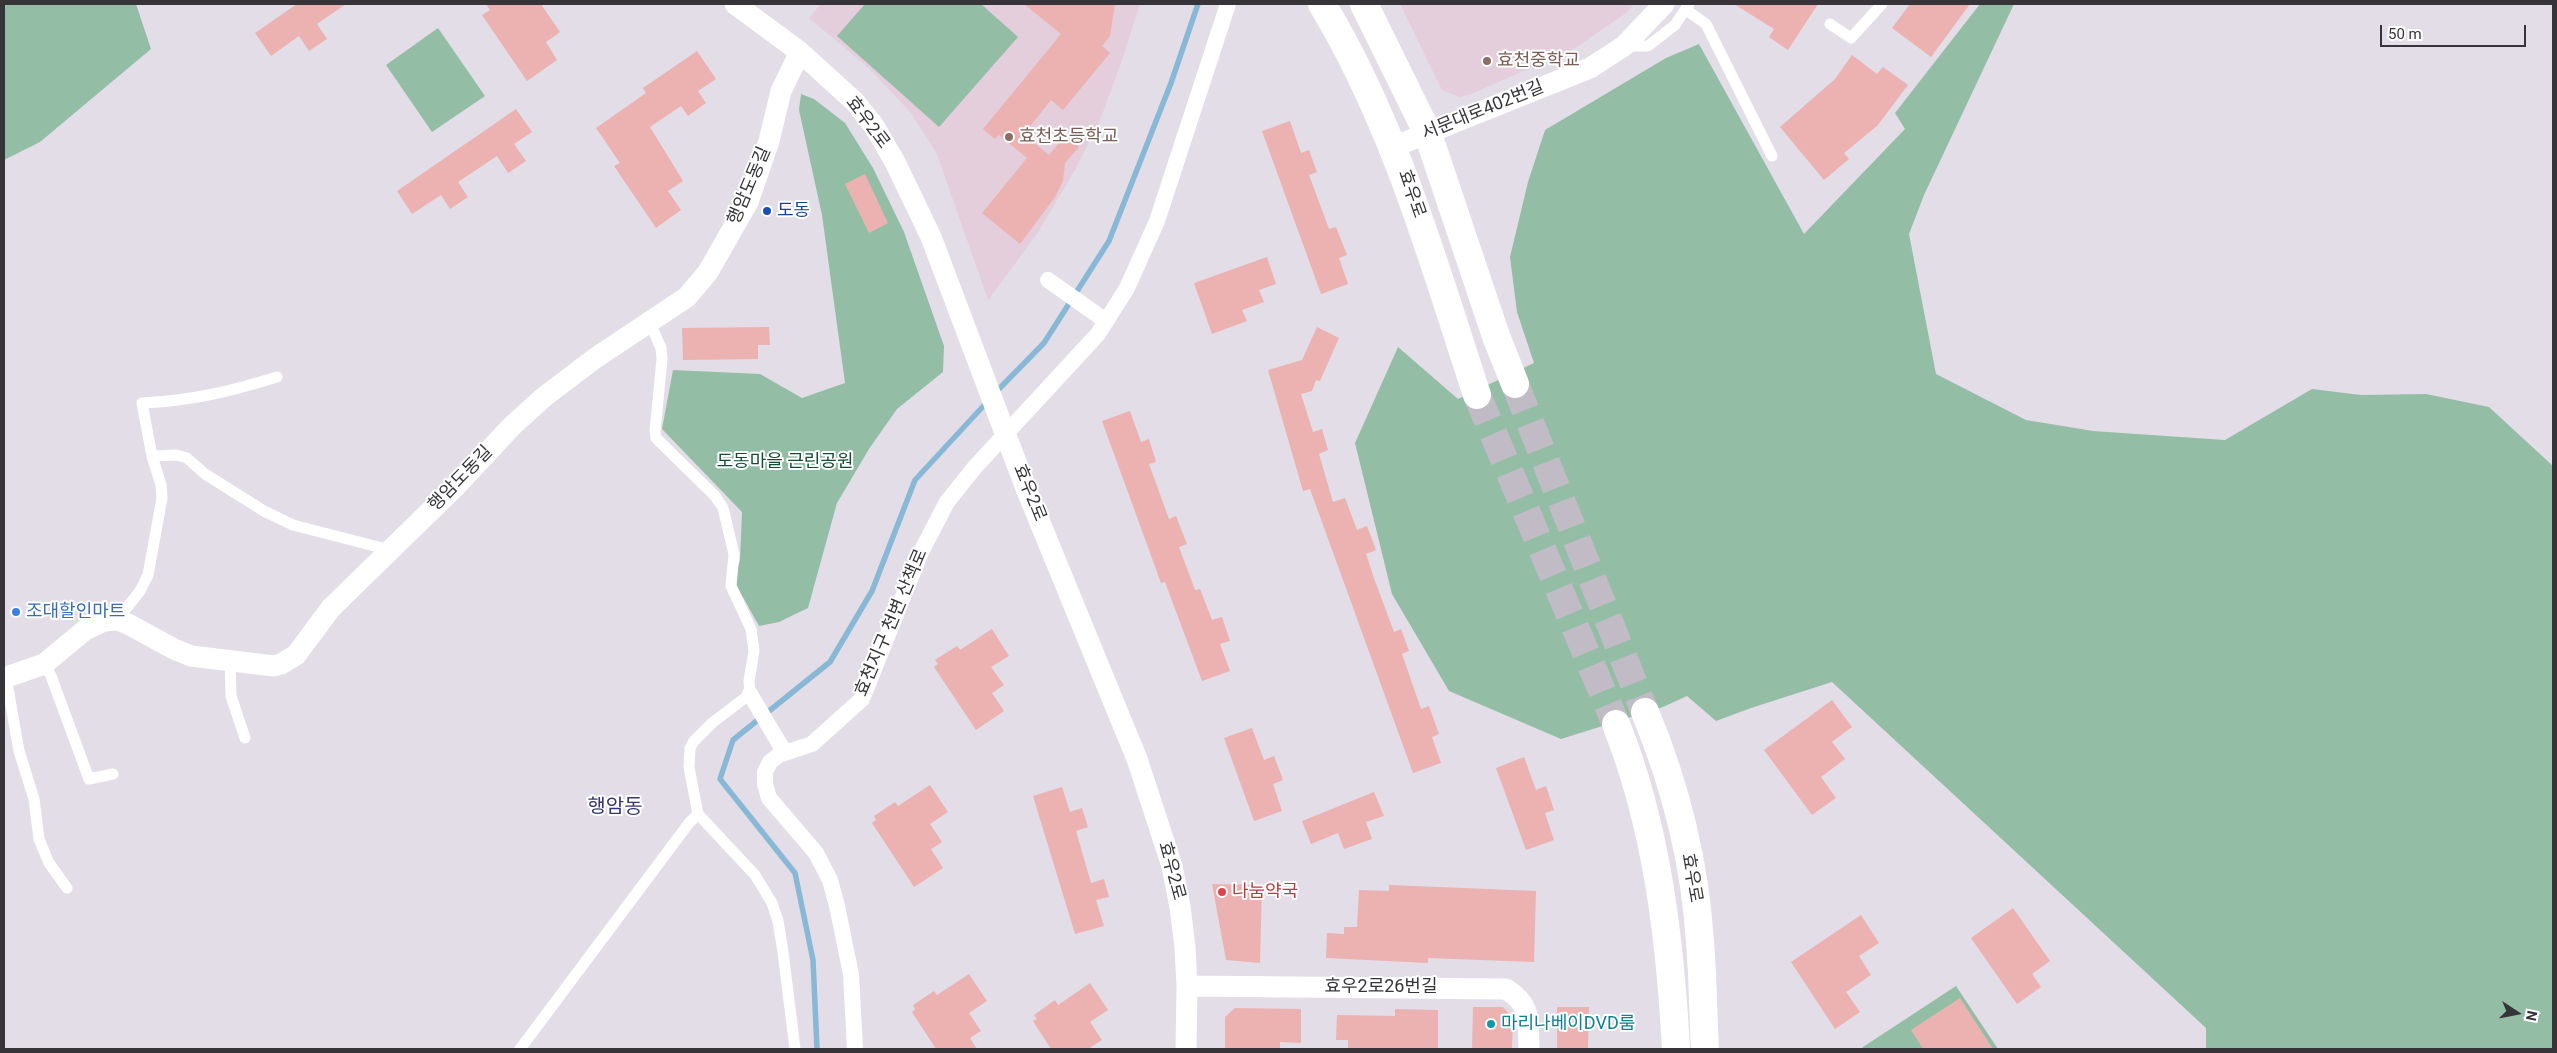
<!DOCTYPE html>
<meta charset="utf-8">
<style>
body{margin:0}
#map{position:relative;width:2557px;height:1053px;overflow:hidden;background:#e2dde7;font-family:Roboto,sans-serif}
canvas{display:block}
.frame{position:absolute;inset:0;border:5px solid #363438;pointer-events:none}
.north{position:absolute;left:2492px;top:988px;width:50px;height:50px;-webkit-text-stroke:4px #fff;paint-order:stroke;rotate:101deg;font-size:14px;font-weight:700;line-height:20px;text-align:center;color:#363438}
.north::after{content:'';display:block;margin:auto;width:18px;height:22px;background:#363438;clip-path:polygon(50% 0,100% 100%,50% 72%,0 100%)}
.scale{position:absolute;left:2380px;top:25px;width:146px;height:22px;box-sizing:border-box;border:2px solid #363438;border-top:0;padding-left:6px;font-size:15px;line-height:18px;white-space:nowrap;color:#363438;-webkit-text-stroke:4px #fff;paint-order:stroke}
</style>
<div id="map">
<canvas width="2557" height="1053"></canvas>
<div class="frame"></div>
<div class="north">N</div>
<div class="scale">50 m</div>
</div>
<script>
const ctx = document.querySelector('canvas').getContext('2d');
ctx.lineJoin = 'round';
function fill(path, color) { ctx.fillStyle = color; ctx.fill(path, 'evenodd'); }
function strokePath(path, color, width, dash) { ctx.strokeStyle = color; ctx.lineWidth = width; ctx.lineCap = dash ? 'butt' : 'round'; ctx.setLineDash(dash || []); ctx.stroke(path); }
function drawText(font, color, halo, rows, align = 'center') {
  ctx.font = font + ' Roboto,"Noto Sans KR",sans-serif'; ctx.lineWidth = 4; ctx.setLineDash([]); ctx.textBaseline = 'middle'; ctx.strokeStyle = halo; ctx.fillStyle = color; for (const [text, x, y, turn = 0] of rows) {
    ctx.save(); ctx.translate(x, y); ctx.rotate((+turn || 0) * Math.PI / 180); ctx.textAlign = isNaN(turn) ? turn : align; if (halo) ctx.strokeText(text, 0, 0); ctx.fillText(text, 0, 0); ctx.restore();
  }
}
fill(new Path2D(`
 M821 4H1140L1120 66 1100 120 1076 168 1037 234 988 300 937 154 911 113 870 69 809 18Z
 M1400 4H1634L1626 13 1574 49 1471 94 1459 97 1442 90Z`), '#e4cedb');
fill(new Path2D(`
 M4 4H136L151 49 40 142 4 160Z
 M865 4H981L1018 37 939 127 837 36Z
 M1980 4H2014L1924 195 1909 234 1936 374 2026 420 2093 431 2225 440 2312 389 2361 395 2426 394 2489 407 2553 466V1049H2206V1028L1832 682 1751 708 1716 721 1687 696 1663 707 1561 739 1449 691 1392 594 1355 443 1398 347 1458 399 1534 363 1517 312 1510 257 1528 182 1545 130 1666 58 1699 44 1804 234 1905 129 1895 113Z
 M438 28 485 96 432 132 386 65Z
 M801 94 814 99 845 123 873 168 904 232 944 346 943 372 897 409 869 449 837 503 808 608 779 622 759 626 734 581 740 560 742 512 662 429 673 370 760 374 802 398 845 383 822 215 799 110Z
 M1956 986 1998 1049H1861L1863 1047Z`), '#93bea5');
strokePath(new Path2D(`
 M996 392 1044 343 1109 241 1171 83 1198 4
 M817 1049 813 960 795 873 720 779 733 740 830 662 872 591 915 480 988 401`), '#88b8d5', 5.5);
fill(new Path2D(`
 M297 4H346L317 24 327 39 309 51 299 36 271 56 255 33Z
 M486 4H541L560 32 546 42 557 60 527 81 482 15 490 10Z
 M1024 4H1115L1110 36 1102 46 1110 53 1063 110 1051 100 1024 134 1049 155 1065 136 1079 147 1065 163 1063 181 1055 197 1020 244 982 213 1027 158 999 135 995 139 983 129 1061 34Z
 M1734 4H1818L1788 50 1769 37 1774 29Z
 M1910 4H1970L1931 57 1892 28Z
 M697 51 716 79 698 91 706 103 688 116 681 106 650 127 683 181 668 191 681 210 656 228 614 166 620 163 596 128 646 93 643 88Z
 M1852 55 1877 74 1883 67 1908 85 1877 126 1844 153 1849 159 1824 180 1780 127 1835 79Z
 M516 109 532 132 514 144 526 161 508 173 497 156 458 182 468 197 450 209 441 195 412 214 397 191Z
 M1290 121 1301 153 1309 150 1317 172 1309 175 1329 229 1336 227 1347 255 1339 258 1348 284 1321 294 1262 131Z
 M865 174 888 223 869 233 845 184Z
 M1267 257 1276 284 1259 290 1264 302 1242 310 1247 321 1212 334 1194 283Z
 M769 327 770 345H758V359L683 360 682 328Z
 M1317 327 1339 338 1320 381 1316 380 1312 391 1301 394 1313 432 1322 429 1328 450 1319 454 1333 502 1345 498 1357 530 1367 526 1376 550 1366 554 1375 581 1394 632 1401 629 1409 651 1402 654 1421 709 1429 706 1439 734 1432 737 1441 763 1413 773 1310 489 1303 491 1268 370 1302 360Z
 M1130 411 1141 442 1149 439 1156 462 1149 464 1169 519 1176 516 1187 544 1179 547 1195 590 1200 589 1212 620 1222 617 1230 641 1220 644 1230 671 1202 681 1165 582 1161 583 1102 421Z
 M992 629 1009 656 991 667 1004 685 992 693 1004 711 976 730 934 667 938 664 935 660 957 646 960 650Z
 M1832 700 1852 727 1832 742 1845 759 1821 777 1836 798 1812 815 1764 750Z
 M1252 728 1264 760 1274 756 1283 780 1273 784 1282 811 1254 821 1224 738Z
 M1524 757 1536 790 1546 786 1554 810 1545 813 1554 840 1526 850 1496 768Z
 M930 785 948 812 930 824 942 842 931 849 943 868 914 887 872 823 876 820 874 816 895 802 898 806Z
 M1062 787 1070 812 1082 808 1088 827 1076 831 1091 883 1104 879 1109 897 1096 900 1104 926 1075 934 1033 796Z
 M1374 792 1384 816 1366 822 1372 839 1344 849 1338 833 1311 844 1302 821Z
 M1212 884 1262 885 1260 963 1226 960Z
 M1389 885 1536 891 1534 962 1428 958V963L1326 958 1327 933 1344 934V927H1357L1359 890 1389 891Z
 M2013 908 2050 961 2032 974 2041 987 2017 1004 1971 938Z
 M1861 915 1879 943 1859 956 1871 975 1846 992 1860 1012 1835 1029 1791 962Z
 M969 974 987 1001 969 1013 981 1031 970 1038 977 1049H936L912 1012 915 1009 913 1005 934 991 937 995Z
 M1090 983 1108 1010 1090 1022 1102 1040 1088 1049H1051L1033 1021 1037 1019 1034 1015 1055 1000 1058 1005Z
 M1960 998 1993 1049H1923L1911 1030Z
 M1473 1007H1503L1513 1018 1512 1049H1472Z
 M1557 1007H1589L1588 1049H1557Z
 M1235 1008 1301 1009V1043L1280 1042V1049H1225V1017Z
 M1395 1009 1438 1010V1049H1348V1040H1336L1337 1015 1395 1016Z`), '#ebb2b1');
strokePath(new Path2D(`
 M1515 384 1645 712
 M1477 395 1616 724`), '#c0bbc4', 28, [28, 14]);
strokePath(new Path2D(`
 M1686 10 1706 24 1772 156
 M1830 24 1851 38 1882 4
 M1624 46H1648L1675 25 1689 4
 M650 323 661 348 662 359 655 431 656 438 715 496 723 508 734 554 731 586 751 629 754 651 749 681 750 694 712 723 694 741 690 748 689 767 698 814 755 875 772 903 778 921 783 952 795 1049
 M277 377C232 391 190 401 142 403L152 456 176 455 187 458 205 474 264 511 293 525 390 550
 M117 620 140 591 148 575 162 498 161 485 152 456
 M230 660 231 696 245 738
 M44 664 51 676 89 779 113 774
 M6 677 19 751 34 799 39 839 49 863 67 888
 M520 1049 689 823 698 814`), '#fff', 11);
strokePath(new Path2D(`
 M1048 280 1106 321
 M750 694 785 753
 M855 1049 851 974 837 906 830 880 816 853 769 798 765 784V772L770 762 779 755 812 744 862 699 921 552 947 502 975 467 1098 334 1127 288 1157 221 1228 4`), '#fff', 16);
strokePath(new Path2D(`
 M735 4 800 52 855 102 874 126 895 162 931 237 1027 491 1137 759 1172 866 1180 907 1185 947 1187 986 1186 1049
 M1393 147 1590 68 1624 46 1664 4
 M4 678 44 664 85 630 104 621 117 620 128 624 174 649 191 656 274 666 281 664 296 655 331 608 454 488 512 426 544 397 594 359 687 297 708 272 748 202 769 141 781 91 800 52
 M1187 986 1506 989C1532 1005 1528 1021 1529 1049`), '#fff', 21);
strokePath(new Path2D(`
 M1322 4C1395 125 1433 261 1477 395
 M1364 4 1428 134 1496 336 1515 384
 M1645 712C1675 784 1695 864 1700 942 1703 978 1703 1014 1705 1049
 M1616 724C1657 827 1670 939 1676 1049`), '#fff', 28);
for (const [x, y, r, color] of [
 [1487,61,5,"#8d6e63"],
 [1009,137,5,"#8d6e63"],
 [767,211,5,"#1a4fb4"],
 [16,612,5,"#3f7fe0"],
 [1222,892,5,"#e0444e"],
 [1491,1024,5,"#0f9aa8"]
]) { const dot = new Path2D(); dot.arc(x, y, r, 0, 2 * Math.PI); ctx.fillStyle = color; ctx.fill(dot); strokePath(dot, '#fff', 2); }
drawText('18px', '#785e54', '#fff', [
 ["효천중학교",1497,61],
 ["효천초등학교",1019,137]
], 'left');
drawText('18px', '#363438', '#fff', [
 ["서문대로402번길",1483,111,-22],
 ["효우2로",867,123,53],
 ["행암도동길",750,186,-67],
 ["효우로",1411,194,71],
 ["행암도동길",461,479,-46],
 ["효우2로",1029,493,68],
 ["효천지구 천변 산책로",892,623,-67],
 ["효우2로",1171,871,75],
 ["효우로",1691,878,80],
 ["효우2로26번길",1381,987]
]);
drawText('18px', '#164399', '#fff', [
 ["도동",777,211]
], 'left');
drawText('18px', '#104d31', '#fff', [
 ["도동마을 근린공원",785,462]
]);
drawText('18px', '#366cbe', '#fff', [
 ["조대할인마트",26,612]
], 'left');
drawText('18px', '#be3a42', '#fff', [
 ["나눔약국",1232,892]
], 'left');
drawText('18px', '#0d838f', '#fff', [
 ["마리나베이DVD룸",1501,1024]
], 'left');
drawText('20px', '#343773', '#fff', [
 ["행암동",615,808]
]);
</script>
